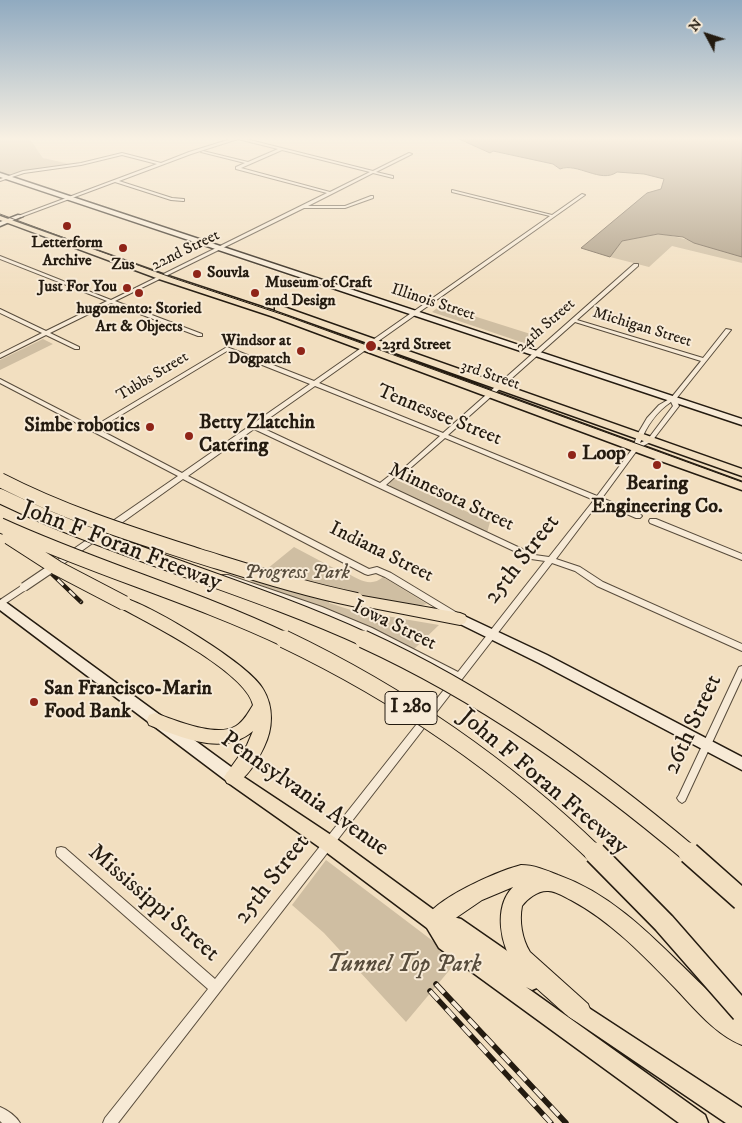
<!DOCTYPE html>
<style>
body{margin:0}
#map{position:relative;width:742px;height:1123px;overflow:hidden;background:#f2dfc0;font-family:"IM FELL DW Pica",serif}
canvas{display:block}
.north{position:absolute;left:682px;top:10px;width:50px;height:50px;-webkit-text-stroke:4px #f7ead6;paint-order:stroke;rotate:310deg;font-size:14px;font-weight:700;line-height:20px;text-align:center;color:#241b10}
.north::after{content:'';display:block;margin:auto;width:18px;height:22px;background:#241b10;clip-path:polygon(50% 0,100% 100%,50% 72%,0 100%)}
</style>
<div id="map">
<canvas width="742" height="1123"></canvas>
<div class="north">N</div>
</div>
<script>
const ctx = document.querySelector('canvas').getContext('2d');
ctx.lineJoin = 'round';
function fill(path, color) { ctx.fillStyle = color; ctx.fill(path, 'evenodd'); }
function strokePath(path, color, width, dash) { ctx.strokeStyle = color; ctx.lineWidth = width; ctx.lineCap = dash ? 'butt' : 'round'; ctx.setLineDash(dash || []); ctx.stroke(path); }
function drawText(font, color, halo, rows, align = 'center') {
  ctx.font = font + ' "IM FELL DW Pica",serif'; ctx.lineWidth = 4; ctx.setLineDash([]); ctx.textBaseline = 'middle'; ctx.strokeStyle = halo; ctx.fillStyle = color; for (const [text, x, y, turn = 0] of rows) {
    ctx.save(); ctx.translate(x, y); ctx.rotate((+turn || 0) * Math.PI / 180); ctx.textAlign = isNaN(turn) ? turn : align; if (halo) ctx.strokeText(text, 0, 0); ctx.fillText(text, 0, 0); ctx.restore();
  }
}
fill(new Path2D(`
 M0 138H29L43 158 70 164 10 174 0 173Z
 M658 234C688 237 714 249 742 257V263L672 246 649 267 610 257 622 241Z
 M441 305 442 306 540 337 530 345 432 312Z
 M43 339 53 344 0 370V360Z
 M392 478 490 522 487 533 394 491 390 487 389 481Z
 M294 547 343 573 345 572C358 579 371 588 383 577L427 604 419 606 331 591 329 603 351 610 439 625 412 651 319 606 251 582Z
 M326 860 458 960 406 1022 324 933 292 905Z`), '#cfbea2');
const water = new Path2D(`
 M461 138H742V257L694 243 683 237 658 234 622 241 610 257 581 248 647 193 661 189 664 179 644 174 617 172C601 184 577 162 560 169L553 164 493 151 490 153 459 139Z`);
fill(water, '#ac9c84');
strokePath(water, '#766856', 1);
const street = new Path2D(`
 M234 138H242L373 171 409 153 412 154 376 172 393 176V178L373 173 308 206H345L371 196H373V198L345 208H304L115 301 202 334V336H198L111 303 50 333 79 347V349H75L46 335 0 358V354L42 333 0 313V309L46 331 107 301 0 259V256L111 300 327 193 236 169V167L245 163 201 152 203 151 248 162 278 149 238 139 191 154 119 181 172 198 184 199V201H183L171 200 115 182 21 217 18 216 157 164 122 155 81 165 24 173 0 181V179L23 171 81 163 122 153 161 163 189 152ZM282 150 370 172 330 192 241 168Z
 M452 190 552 215 582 194 585 195 319 383 443 433 634 264H638V266L577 320 703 358 726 329 731 330 676 399 679 406 652 441 638 449 602 498 640 514 642 516 640 518H636L599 502 556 559 580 567 603 582 742 644V651L597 586 575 571 552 563 118 1123H103L105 1118 208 989 57 856 56 852 57 848 61 847 65 848 215 979 454 677 366 632 316 611 222 579 221 577 222 575H228L322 607 372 628 458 672 545 561 531 559 254 429 188 476 369 569 377 567 391 573 459 614 460 616 459 618H453L385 577 376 573 368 575 365 574 183 479 113 529H107L106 527 107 525 178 476 0 383V379L93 427 227 347 314 381 550 216 452 192ZM575 322 701 361 671 398 659 405 647 418 637 435 633 448 597 496 448 435ZM227 351 310 384 182 473 98 429ZM315 386 440 436 403 469 394 472 380 483 258 426ZM671 402 673 406 648 439 640 443C646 427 657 411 671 402ZM445 438 594 500 549 557 535 555 386 485 398 474 407 471Z
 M650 519H656L742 554V560L650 523 649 521Z
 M94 535H97L101 537 62 565H56L55 563 56 561Z
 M24 584 27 585 28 587 27 589 0 607V600Z
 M742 666V678L685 801 682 803 679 801 677 798 679 795 738 669 739 667Z
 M0 1107C7 1110 16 1116 20 1123H2L0 1121Z`);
const secondary = new Path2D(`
 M0 173 742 419V425L0 177Z
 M18 215 23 216 0 226V222Z
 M0 600 4 601 238 772 240 777 238 782 233 784 228 782 0 610Z
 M460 614 547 655 742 757V770L539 663 456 622 454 619 456 616Z`);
const primary = new Path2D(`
 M0 216 165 275 277 312 742 482V490L647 456 271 316 159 279 0 220Z
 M275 306H281L742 469V476L275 310Z
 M233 770 334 837 438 913 461 919 539 973 542 980 539 987 532 990 526 987 705 1115 708 1123H679L439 948 427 928 322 849 227 782 225 777 227 772Z
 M575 999 742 1108V1123H726L568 1016 565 1009 568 1002Z`);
const highway = new Path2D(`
 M357 595 460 613 465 615 467 619 465 623 460 625 352 604 350 600 352 596Z
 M124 598C153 606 249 664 263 689 274 707 273 729 264 747 258 760 246 780 233 785L227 783 224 777 247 745 253 731C223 757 181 737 149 725L147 720 149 715 155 713C175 720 216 738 236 726 244 721 248 713 253 705 246 672 149 623 119 607L117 603 119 599Z
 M521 865C534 865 546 870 558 875 634 902 680 972 742 1020V1045C716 1035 695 1009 676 989 644 956 612 922 571 900 565 897 554 890 547 891 537 891 527 899 522 906 519 921 522 939 530 952L588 1004 591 1012 588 1020 580 1023C569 1018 561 1010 552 1002 540 991 526 980 516 967 500 946 493 907 513 887L482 900 441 928 434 931 427 928 424 921C433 899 498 871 521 865Z`);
strokePath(street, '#584c3c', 2);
strokePath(secondary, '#241b10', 3);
strokePath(primary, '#241b10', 3);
strokePath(highway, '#241b10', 2);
fill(street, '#f7ead6');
fill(secondary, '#f7ead6');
fill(primary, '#f2dfc0');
fill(highway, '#f2dfc0');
strokePath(new Path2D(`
 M0 214 173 278 287 316 742 482`), '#241b10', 1);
const railFar1 = new Path2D(`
 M0 524 81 602`);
const rail = new Path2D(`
 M436 984 566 1123
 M430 991 551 1123`);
strokePath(railFar1, '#241b10', 4.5);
strokePath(rail, '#241b10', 5.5);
strokePath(railFar1, '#f7ead6', 2.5, [8]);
strokePath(rail, '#f7ead6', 4, [12]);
const streetBridge = new Path2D(`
 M24 587 55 566`);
const highwayBridgeFar2 = new Path2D(`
 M0 480C64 513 131 534 199 556 251 572 303 589 357 600
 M0 496C118 553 246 585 366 640
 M0 525C94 568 193 596 286 640
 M9 537 57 568 124 603`);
const highwayBridgeFar1 = new Path2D(`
 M284 639C399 694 504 766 596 855
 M363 639C483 694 590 770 691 855`);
const highwayBridge = new Path2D(`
 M595 853 664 923 742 1012
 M689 853 742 900`);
strokePath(streetBridge, '#584c3c', 10, []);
strokePath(highwayBridgeFar2, '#241b10', 16, []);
strokePath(highwayBridgeFar1, '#241b10', 19, []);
strokePath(highwayBridge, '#241b10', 24, []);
strokePath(streetBridge, '#f7ead6', 8);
strokePath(highwayBridgeFar2, '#f2dfc0', 14);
strokePath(highwayBridgeFar1, '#f2dfc0', 17);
strokePath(highwayBridge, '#f2dfc0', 21);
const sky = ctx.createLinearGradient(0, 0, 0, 295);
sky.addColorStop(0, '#90aac0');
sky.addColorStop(0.47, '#f9f1e3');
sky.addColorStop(1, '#f9f1e300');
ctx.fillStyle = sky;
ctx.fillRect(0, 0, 742, 295);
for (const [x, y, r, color] of [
 [67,226,5,"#8f2418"],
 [123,248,5,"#8f2418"],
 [197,274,5,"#8f2418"],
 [127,288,5,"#8f2418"],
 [139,293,5,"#8f2418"],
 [255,293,5,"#8f2418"],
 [371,346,6,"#8f2418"],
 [301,351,5,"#8f2418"],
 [150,427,5,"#8f2418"],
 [189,436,5,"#8f2418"],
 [572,455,5,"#8f2418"],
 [657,465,5,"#8f2418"],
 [34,702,5,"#8f2418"]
]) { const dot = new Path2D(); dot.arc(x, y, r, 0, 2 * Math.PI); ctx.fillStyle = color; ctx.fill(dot); strokePath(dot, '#f7ead6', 2); }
drawText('bold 16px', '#241b10', '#f7ead6', [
 ["Letterform",67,244],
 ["Archive",67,262],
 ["Zus",123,266],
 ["Souvla",207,274,"left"],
 ["Museum of Craft",265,284,"left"],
 ["and Design",265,302,"left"],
 ["Just For You",117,288,"right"],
 ["hugomento: Storied",139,310],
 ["Art & Objects",139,328],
 ["Windsor at",291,342,"right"],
 ["Dogpatch",291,360,"right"],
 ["23rd Street",382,346,"left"]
]);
drawText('16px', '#241b10', '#f7ead6', [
 ["22nd Street",186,251,-26],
 ["Illinois Street",433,303,18],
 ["24th Street",546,326,-41],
 ["Michigan Street",642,328,17],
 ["3rd Street",490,376,19],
 ["Tubbs Street",153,377,-31]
]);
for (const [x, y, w] of [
 [411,708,52]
]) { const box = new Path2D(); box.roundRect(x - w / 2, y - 16.5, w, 33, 4); ctx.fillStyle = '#f7ead6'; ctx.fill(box); strokePath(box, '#241b10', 1); }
drawText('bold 19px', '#241b10', null, [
 ["I 280",411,708]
]);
drawText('20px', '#241b10', '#f7ead6', [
 ["Tennessee Street",439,416,22],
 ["Minnesota Street",451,498,25],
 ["Indiana Street",381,553,26],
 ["Iowa Street",394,626,26]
]);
drawText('bold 20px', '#241b10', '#f7ead6', [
 ["Betty Zlatchin",199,424],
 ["Catering",199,447],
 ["Simbe robotics",140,427,"right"],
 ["Loop",582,455],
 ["Bearing",657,485,"center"],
 ["Engineering Co.",657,508,"center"],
 ["San Francisco-Marin",44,690],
 ["Food Bank",44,713]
], 'left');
drawText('italic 20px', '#574c3c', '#f7ead6', [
 ["Progress Park",297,574]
]);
drawText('24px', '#241b10', '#f7ead6', [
 ["John F Foran Freeway",121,547,21],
 ["25th Street",523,560,-52],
 ["26th Street",694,725,-65],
 ["John F Foran Freeway",543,783,40],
 ["Pennsylvania Avenue",304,795,35],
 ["25th Street",273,880,-52],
 ["Mississippi Street",153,904,41]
]);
drawText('italic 24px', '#574c3c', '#f7ead6', [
 ["Tunnel Top Park",404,966]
]);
</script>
